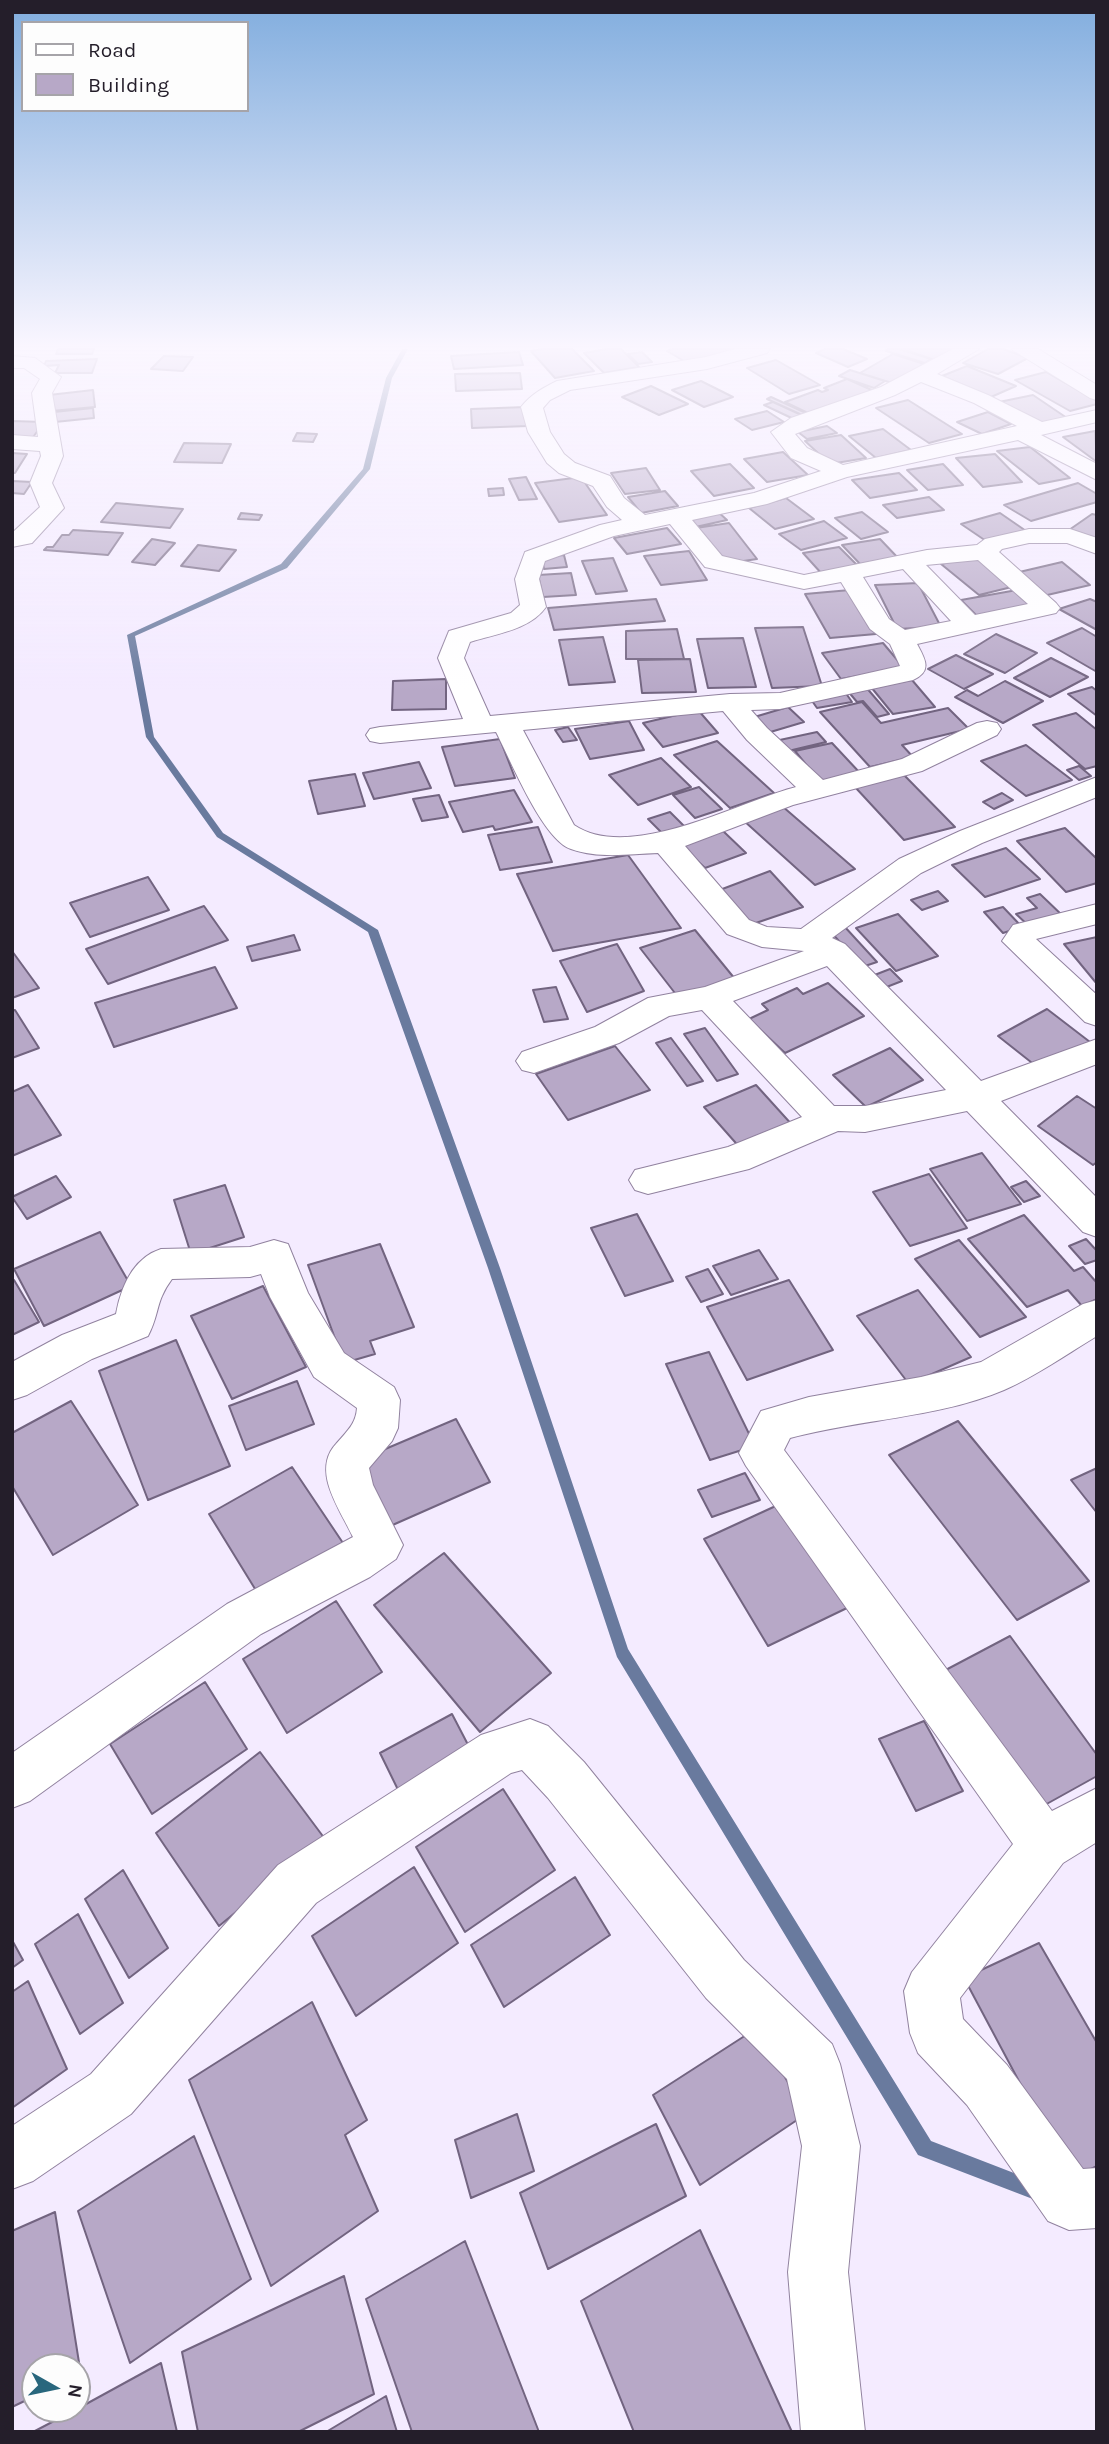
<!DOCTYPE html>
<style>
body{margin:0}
#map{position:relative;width:1109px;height:2444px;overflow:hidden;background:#f4ebff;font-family:Karla,sans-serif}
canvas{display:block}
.frame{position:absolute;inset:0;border:14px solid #241e2a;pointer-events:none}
.legend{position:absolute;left:21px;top:21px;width:228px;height:91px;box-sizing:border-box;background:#fdfdfd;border:2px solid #a6a4a9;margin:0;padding:9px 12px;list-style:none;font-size:21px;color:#241e2a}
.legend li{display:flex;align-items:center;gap:14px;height:35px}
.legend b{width:35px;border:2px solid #a6a4a9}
.north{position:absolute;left:21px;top:2353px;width:70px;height:70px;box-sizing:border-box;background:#fdfdfd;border:2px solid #a6a4a9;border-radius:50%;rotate:99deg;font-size:19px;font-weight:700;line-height:28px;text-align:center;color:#241e2a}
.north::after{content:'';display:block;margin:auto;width:24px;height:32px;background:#29677d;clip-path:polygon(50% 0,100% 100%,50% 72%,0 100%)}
</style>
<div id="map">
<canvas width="1109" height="2444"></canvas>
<div class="frame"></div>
<ul class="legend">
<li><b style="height:9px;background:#fff"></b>Road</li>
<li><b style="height:19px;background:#b7a8c7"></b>Building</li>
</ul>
<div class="north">N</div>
</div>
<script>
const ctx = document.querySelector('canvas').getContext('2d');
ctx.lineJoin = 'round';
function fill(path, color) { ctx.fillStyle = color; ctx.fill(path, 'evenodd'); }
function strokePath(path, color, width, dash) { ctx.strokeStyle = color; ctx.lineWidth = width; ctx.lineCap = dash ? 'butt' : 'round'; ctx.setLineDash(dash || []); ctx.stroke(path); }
fill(new Path2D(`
 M402 349H408L392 378 370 469 287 568 135 636 154 737 223 833 378 930 500 1268 628 1649 931 2141 1045 2185 1047 2192 1045 2199 1038 2201 918 2155 617 1657 488 1268 368 932 217 837 146 737 127 635 281 564 363 469 386 378Z`), '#697a9e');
const building = new Path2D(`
 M58 349H94L92 354H56Z
 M543 349H572L594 371 555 378 531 351Z
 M607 349H621L639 367 604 373 584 353Z
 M673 349H736L689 364 667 351Z
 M825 349H843L867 359 848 367 816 353Z
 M888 349H899L931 359 925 363 886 351Z
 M902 349H953L935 360Z
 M988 349H1003L1028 358 998 374 963 363Z
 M519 352 523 365 454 369 451 356Z
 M642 352 652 362 638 364 628 354Z
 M893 354 924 364 892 383 860 373Z
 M164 356 193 357 183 371 151 369Z
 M97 359 92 373H55L59 365 44 366 46 361Z
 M776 360 820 385 789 394 747 368Z
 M967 366 1016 386 991 397 942 376Z
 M850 370 885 381 874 388 839 376Z
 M1046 372 1097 401V404L1070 411 1015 380Z
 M520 373 522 389 456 391 455 374Z
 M847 379 874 391 812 415 785 402 818 390 822 392 828 390 824 388Z
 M701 381 733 397 704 407 672 390Z
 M651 386 688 404 659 415 622 397Z
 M93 390 95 407 51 411 49 395Z
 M1033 395 1067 418 1032 425 999 402Z
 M771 397 806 413 802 415 767 399Z
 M908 400 962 434 929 443 876 408Z
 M773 402 808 418 800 422 764 405Z
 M526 407 528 426 472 428 471 409Z
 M93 408 94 418 55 422 54 412Z
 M767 411 784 422 752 430 735 419Z
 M988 412 1011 424 982 434 957 422Z
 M12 421 44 422 31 440 12 439Z
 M827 426 837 433 807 439 798 432Z
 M883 429 911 450 876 458 849 436Z
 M1095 431 1097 462 1063 437Z
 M297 433 317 434 313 442 293 441Z
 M841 435 866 458 830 464 805 441Z
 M184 443 231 444 222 463 174 462Z
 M1030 447 1070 478 1039 484 997 451Z
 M783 452 808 475 767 482 744 459Z
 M12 453 27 454 15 473H12Z
 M995 454 1022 482 983 487 956 458Z
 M730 464 754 488 714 496 691 471Z
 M943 464 963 485 928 490 907 470Z
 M646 468 660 490 625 494 611 473Z
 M899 473 917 490 870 498 852 480Z
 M526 477 537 499 519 500 509 479Z
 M581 477 607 515 559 522 535 483Z
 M12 481 32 482 24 494 12 493Z
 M1078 483 1097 494V502L1031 521 1004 505Z
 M503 488 504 495 489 496 488 489Z
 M665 491 678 506 641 513 628 497Z
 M929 497 944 510 897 518 883 505Z
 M786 498 814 519 775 529 749 508Z
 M116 503 183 509 170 528 101 522Z
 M717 511 727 520 691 528 681 519Z
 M862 512 888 532 861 539 835 518Z
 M241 513 262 515 259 520 238 519Z
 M1000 513 1029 533 989 543 961 524Z
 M1092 514 1097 515V539L1069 530Z
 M824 521 847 538 801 550 779 534Z
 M729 523 757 559 723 564 696 528Z
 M667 528 681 544 627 554 614 538Z
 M73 530 123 533 108 555 44 550 47 547H53L62 535H69Z
 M152 539 175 543 155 565 132 562Z
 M880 539 899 559 861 565 842 545Z
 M198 545 236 550 219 571 181 566Z
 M839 547 859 567 822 574 803 553Z
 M689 551 707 580 661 585 644 556Z
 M564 555 567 567 544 569 541 556Z
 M981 555 1020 585 979 595 941 564Z
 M613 558 627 591 596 594 582 561Z
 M1062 562 1090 585 1043 596 1015 573Z
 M571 573 576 595 543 597 538 575Z
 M918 583 941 627 897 629 875 585Z
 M850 590 876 634 830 638 805 594Z
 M1017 590 1034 605 977 616 961 600Z
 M656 599 665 621 554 630 548 608Z
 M1090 599 1097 602V630L1059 609Z
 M803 627 822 686 772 688 755 628Z
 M1082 628 1097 637V672L1047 643Z
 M677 629 684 659H626V631Z
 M996 634 1037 653 1005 673 964 654Z
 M603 637 615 682 569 685 559 640Z
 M743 638 756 687 708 688 697 639Z
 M883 643 904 668 841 679 822 653Z
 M956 655 993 674 964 689 928 669Z
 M1051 658 1088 677 1050 697 1014 678Z
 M690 659 696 692 642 693 638 660Z
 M446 679V709L392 710 393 681Z
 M912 680 935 707 893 714 871 687Z
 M1005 681 1043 701 1003 723 955 697 967 690 978 696Z
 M865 686 889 714 877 717 863 701 857 702 847 690Z
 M1092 687 1097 691V716L1068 694Z
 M845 692 852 702 817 708 810 698Z
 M862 702 881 723 948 708 969 729 902 745 913 757 870 767 820 712Z
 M788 707 804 722 767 733 751 718Z
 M698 710 718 733 663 747 643 723Z
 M1076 713 1097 730V766L1085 769 1033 725Z
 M629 721 644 750 590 759 575 729Z
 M568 727 577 740 563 742 555 730Z
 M817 732 826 742 784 752 775 741Z
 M500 739 515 778 455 786 442 747Z
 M717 741 774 793 730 808 674 755Z
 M832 743 860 773 821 783 795 751Z
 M1026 745 1072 780 1026 796 981 761Z
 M661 758 691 787 638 805 609 775Z
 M419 762 431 788 374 799 363 773Z
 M1079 766 1091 776 1079 780 1067 770Z
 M355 774 365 806 318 814 309 781Z
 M904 775 955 827 904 840 855 787Z
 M699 787 722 809 695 818 673 795Z
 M514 790 532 822 495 830 493 826 463 832 449 802Z
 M1002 793 1013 800 994 809 983 802Z
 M439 795 448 817 422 821 413 799Z
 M782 806 855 869 815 885 743 820Z
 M670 812 686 828 664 835 648 819Z
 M538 827 552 862 500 870 488 835Z
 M1065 828 1097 859V883L1066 892 1017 841Z
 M722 830 746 853 705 868 681 845Z
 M1006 848 1040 879 985 897 952 865Z
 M628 855 681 928 553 951 517 874Z
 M770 871 803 907 747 926 717 891Z
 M148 877 169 910 90 937 70 903Z
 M938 891 948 901 922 910 911 900Z
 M1040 894 1064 917 1030 927 1016 914 1037 908 1027 898Z
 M204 906 228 940 108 984 86 949Z
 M1003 907 1022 927 1003 933 984 912Z
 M898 914 938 956 896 971 856 928Z
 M844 926 877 962 862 967 830 931Z
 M695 930 735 979 678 997 640 948Z
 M294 935 300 950 252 961 247 947Z
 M1097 937V984L1064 944Z
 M617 944 644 991 587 1012 560 961Z
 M12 951 39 988 12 998Z
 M215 967 237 1008 114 1047 95 1003Z
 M890 969 902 981 884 988 872 976Z
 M828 983 864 1016 785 1053 749 1019 768 1010 762 1004 797 988 803 994Z
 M556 987 568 1019 544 1022 533 990Z
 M1047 1009 1090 1042 1041 1070 998 1036Z
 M15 1010 39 1048 12 1058V1011Z
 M705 1028 738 1074 717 1081 684 1034Z
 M671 1038 703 1081 687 1086 656 1043Z
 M615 1046 650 1090 568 1120 536 1074Z
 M890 1048 923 1080 866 1107 833 1075Z
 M28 1085 61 1135 12 1156V1092Z
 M756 1085 794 1127 742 1150 704 1107Z
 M1077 1096 1097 1109V1162L1093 1165 1038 1126Z
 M982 1153 1021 1204 967 1221 930 1169Z
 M929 1174 967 1228 910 1246 873 1192Z
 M56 1176 71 1197 27 1219 12 1197Z
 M1026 1181 1040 1196 1024 1202 1011 1187Z
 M225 1185 244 1237 191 1254 174 1200Z
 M637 1214 673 1281 625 1296 591 1228Z
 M1024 1215 1074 1271 1083 1267 1097 1283V1299L1082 1306 1068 1290 1027 1307 968 1239Z
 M100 1232 131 1286 44 1326 14 1269Z
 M1086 1239 1097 1251V1260L1085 1264 1069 1246Z
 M959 1240 1026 1317 980 1337 915 1259Z
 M380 1244 414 1327 370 1341 375 1354 344 1363 308 1265Z
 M759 1250 778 1279 731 1295 713 1266Z
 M708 1269 723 1294 701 1302 686 1277Z
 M14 1280 39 1322 12 1335V1281Z
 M789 1280 833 1350 747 1380 707 1307Z
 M263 1286 306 1367 232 1399 191 1316Z
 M918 1290 971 1357 909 1384 857 1316Z
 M176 1340 230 1466 148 1500 99 1371Z
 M709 1352 755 1446 710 1460 666 1364Z
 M297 1381 314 1424 246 1450 229 1406Z
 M71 1401 138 1505 53 1555 12 1486V1433Z
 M456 1419 490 1482 379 1531 357 1461Z
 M958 1421 1089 1581 1017 1620 889 1455Z
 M292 1467 345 1546 260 1597 209 1514Z
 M1097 1468V1513L1071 1480Z
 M745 1473 760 1500 712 1517 698 1490Z
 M780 1504 847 1608 768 1646 704 1539Z
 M444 1553 551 1673 480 1732 374 1605Z
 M336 1601 382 1672 287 1733 243 1659Z
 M1010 1636 1097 1755V1776L1034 1811 940 1673Z
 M205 1682 247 1749 152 1814 110 1744Z
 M452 1714 477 1762 404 1802 380 1753Z
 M924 1721 963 1791 916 1811 879 1739Z
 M260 1752 325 1839 219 1926 156 1833Z
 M503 1789 555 1870 465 1932 416 1847Z
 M414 1867 458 1943 356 2016 312 1936Z
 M123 1870 168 1948 129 1978 85 1899Z
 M575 1877 610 1935 504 2007 471 1945Z
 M78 1914 123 2003 80 2034 35 1944Z
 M12 1940 23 1960 12 1968Z
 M1039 1943 1097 2043V2166L1071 2179 964 1978Z
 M28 1981 67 2069 12 2108V1992Z
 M312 2002 367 2120 345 2135 378 2211 271 2286 189 2080Z
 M757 2028 806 2114 700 2185 653 2095Z
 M517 2114 534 2171 471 2198 455 2140Z
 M656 2124 686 2196 548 2269 520 2193Z
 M194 2136 251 2279 130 2363 78 2211Z
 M55 2212 81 2375 77 2377V2367H35V2396L12 2407V2231Z
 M700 2230 792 2432H634L581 2301Z
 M465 2241 539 2432H412L366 2299Z
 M344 2276 374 2394 298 2432H198L182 2352Z
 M161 2363 177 2432H33L77 2409Z
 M386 2396 397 2432H326Z`);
fill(building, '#b7a8c7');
strokePath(building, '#726480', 2);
const street = new Path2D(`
 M735 349H770L767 353 707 369 570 390 550 400 543 408 550 432 564 454 575 463 610 476 624 498 645 515 754 493 821 471 791 458 771 432 791 418 881 387 953 349H979L937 374 988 395 1042 422 1097 410V422L1041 435 1097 464V480L1018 440 847 477 767 504 692 520 722 556 804 575 927 550 977 545 985 539 1029 529H1070L1097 538V554L1067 543H1029L1002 549 999 552 1056 603 1060 608 1056 613 917 644C925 659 933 671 913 680L780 709 751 710 767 728 823 780 902 759 977 723 987 721 997 723 1001 729 997 735 922 771 793 805 685 846 749 920 767 927 801 929 899 859 960 831 1097 777V797L982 843 921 873 832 938 845 944 981 1081 1097 1039V1064L1001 1101 1097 1198V1237L1083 1232 967 1111 865 1132 838 1131 749 1169 648 1194 635 1190 629 1180 635 1170 728 1147 802 1117 702 1010 669 1016 619 1043 534 1073 522 1070 516 1061 522 1052 595 1027 648 998 705 987 804 951 762 947 727 934 658 853C629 854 599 859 571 849 543 840 511 761 496 732L380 743 370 741 366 735 370 729 380 727 463 719 438 658 449 631 511 613 520 605 515 579 525 552 600 525 622 520 607 507 593 486 559 473 547 463 528 432 521 407C531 394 543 388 557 381L706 357ZM921 382 974 403 1017 426 843 465 807 448 795 434 895 395ZM670 524 705 567 804 589 841 582 870 629 890 644 900 666 780 693 730 694 490 716 464 658 470 642C495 634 530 630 546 607L539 579 545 561 614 536ZM978 560 1028 604 975 615 926 565ZM903 569 951 621 905 630 889 619 863 577ZM723 711 747 740 796 787C737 802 630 863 574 825L523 730ZM827 966 946 1090 865 1106H834L733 1001Z
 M1011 349H1038L1097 385V400L1090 398Z
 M12 356 35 358 61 377 52 393 63 456 52 483 64 508 32 543 12 547V533L40 507 30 483 41 456 40 451 12 449V435L38 437 32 393 40 379 24 368H12Z
 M1097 904V924L1036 939 1097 995V1026L1085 1022 1002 941 1013 925Z
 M274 1240 288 1244 308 1293 344 1353 394 1387 400 1400 398 1428 392 1441 369 1468 373 1485 403 1545 396 1559 370 1577 261 1634 30 1801 12 1808V1753L227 1604 353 1537C340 1509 311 1471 336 1444 347 1431 356 1424 357 1408L314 1377 270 1297 261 1274 250 1277 172 1279C155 1302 160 1313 148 1336L92 1359 27 1395 12 1400V1362L62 1335 116 1314C121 1287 133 1258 161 1249L250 1247Z
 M1097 1300V1336C1067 1354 1036 1376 1004 1390 938 1418 860 1419 790 1438L784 1450 1052 1811 1097 1788V1842L1063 1863 960 1998 963 2019 1007 2065 1083 2169 1097 2168V2228L1069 2230 1048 2221 967 2105 918 2053 910 2033 904 1991 912 1972 1013 1844 746 1466 739 1453 761 1411 809 1397 921 1377 981 1362 1083 1304Z
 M530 1719 548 1726 584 1762 744 1960 832 2044 840 2064 860 2146 848 2272 865 2432H801L788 2272 802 2146 787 2079 706 1998 548 1798 522 1770 511 1773 316 1903 131 2114 33 2181 12 2189V2126L91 2074 278 1865 481 1735Z`);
strokePath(street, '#91829f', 2);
fill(street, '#fff');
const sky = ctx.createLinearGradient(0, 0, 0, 692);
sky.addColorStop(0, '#81adde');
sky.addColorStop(0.5, '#faf6ff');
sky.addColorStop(1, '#faf6ff00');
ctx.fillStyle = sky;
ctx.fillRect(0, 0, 1109, 692);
</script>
